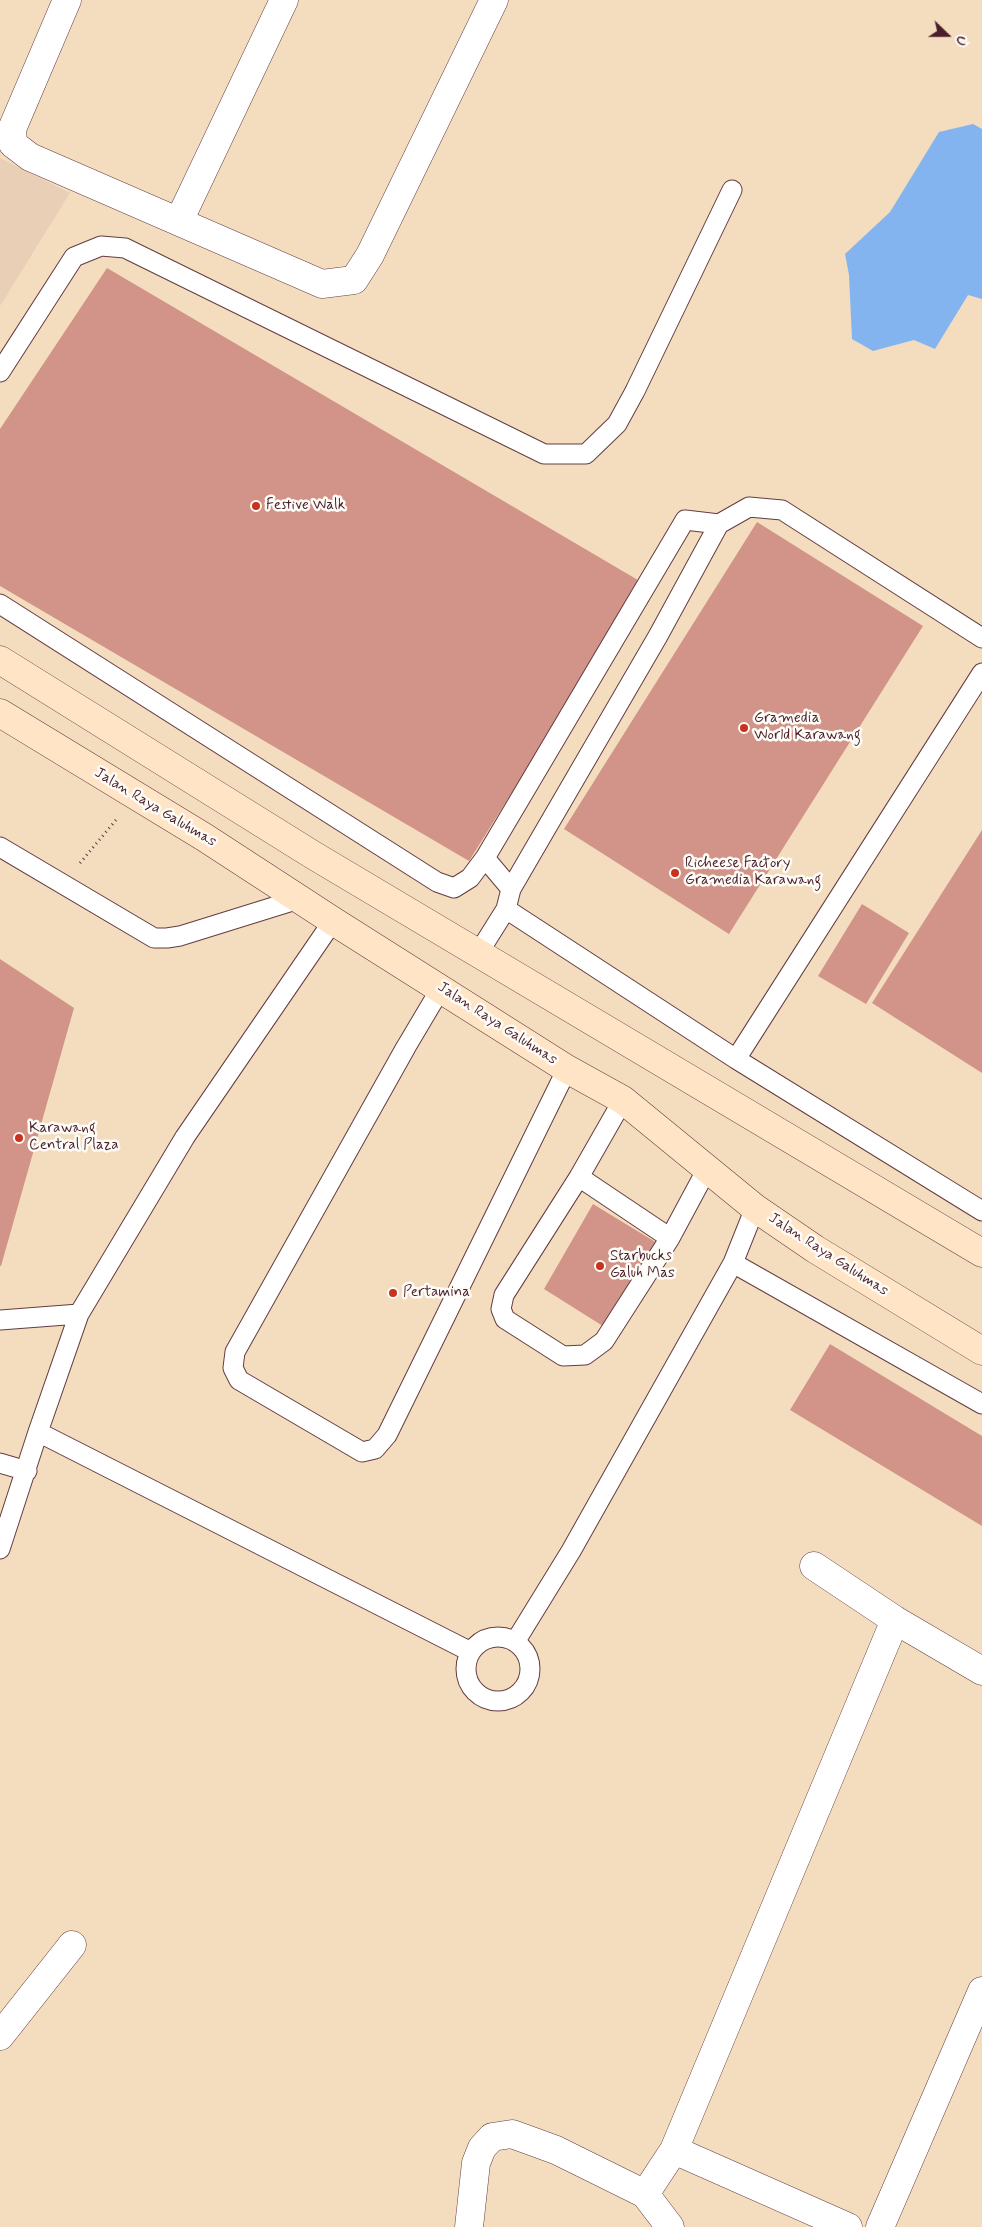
<!DOCTYPE html>
<style>
body{margin:0}
#map{position:relative;width:982px;height:2227px;overflow:hidden;background:#f4ddbf;font-family:Mynerve,sans-serif}
canvas{display:block}
.north{position:absolute;left:922px;top:10px;width:50px;height:50px;-webkit-text-stroke:4px #fdfcf7;paint-order:stroke;rotate:112deg;font-size:14px;font-weight:700;line-height:20px;text-align:center;color:#4a1f2b}
.north::after{content:'';display:block;margin:auto;width:18px;height:22px;background:#4a1f2b;clip-path:polygon(50% 0,100% 100%,50% 72%,0 100%)}
</style>
<div id="map">
<canvas width="982" height="2227"></canvas>
<div class="north">U</div>
</div>
<script>
const ctx = document.querySelector('canvas').getContext('2d');
ctx.lineJoin = 'round';
function fill(path, color) { ctx.fillStyle = color; ctx.fill(path, 'evenodd'); }
function strokePath(path, color, width, dash) { ctx.strokeStyle = color; ctx.lineWidth = width; ctx.lineCap = dash ? 'butt' : 'round'; ctx.setLineDash(dash || []); ctx.stroke(path); }
function drawText(font, color, halo, rows, align = 'center') {
  ctx.font = font + ' Mynerve,sans-serif'; ctx.lineWidth = 5; ctx.setLineDash([]); ctx.textBaseline = 'middle'; ctx.strokeStyle = halo; ctx.fillStyle = color; for (const [text, x, y, turn = 0] of rows) {
    ctx.save(); ctx.translate(x, y); ctx.rotate((+turn || 0) * Math.PI / 180); ctx.textAlign = isNaN(turn) ? turn : align; if (halo) ctx.strokeText(text, 0, 0); ctx.fillText(text, 0, 0); ctx.restore();
  }
}
fill(new Path2D(`
 M0 158 70 193 0 306Z`), '#e9cfb6');
fill(new Path2D(`
 M973 124 982 129V299L968 295 935 349 914 340 873 351 852 339 849 275 845 254 890 212 939 132Z`), '#83b4ef');
fill(new Path2D(`
 M107 268 643 583 469 861 0 586V429Z
 M757 522 923 626 729 934 564 829Z
 M982 830V1073L872 1003Z
 M862 904 909 933 866 1004 818 976Z
 M0 959 74 1008 1 1266H0Z
 M593 1204 657 1243 606 1328 544 1289Z
 M830 1344 982 1436V1526L790 1410Z`), '#d29488');
const service = new Path2D(`
 M0 372 74 257 101 246 125 248 544 454H586L617 424 635 391 732 190
 M0 604 437 882 454 888 470 878 485 858 685 520 719 524
 M0 847 154 938H167L180 936 299 899
 M485 858 511 889
 M506 909 511 889 658 636 719 524 749 507 782 510 982 638
 M479 952 506 909 736 1059 982 1211
 M441 988 406 1047 235 1352 233 1368 239 1380 362 1452 375 1449 387 1435 567 1069
 M736 1059 982 673
 M623 1100 579 1177 504 1295 501 1309 505 1319 563 1356 585 1355 604 1341 670 1238 707 1169
 M579 1177 670 1238
 M733 1263 982 1404
 M0 1320 79 1314
 M38 1432 471 1652
 M0 1463 27 1471
 M0 1549 38 1432 79 1314 185 1137 333 921
 M466 1669a32 32 0 1 1 64 0a32 32 0 1 1-64 0Z
 M515 1642 571 1551 733 1263 755 1208`);
const minor = new Path2D(`
 M67 0 12 129 13 144 30 157 322 284 354 280 370 255 494 0
 M179 221 284 0
 M814 1566 895 1620 982 1671
 M0 2036 72 1945
 M674 2150 848 2227
 M645 2194 674 2150 895 1620
 M469 2227 476 2163 482 2148 492 2137 512 2134 556 2150 645 2194 670 2227
 M880 2227 982 1991`);
const secondary = new Path2D(`
 M0 660 313 855 982 1253
 M0 713 204 837 333 921 567 1069 623 1100 755 1208 815 1249 982 1351`);
strokePath(service, '#643c41', 21);
strokePath(minor, '#643c41', 29);
strokePath(secondary, '#643c41', 29);
strokePath(new Path2D(`
 M80 863 116 820`), '#643c41', 3, [1, 4]);
strokePath(service, '#fff', 19);
strokePath(minor, '#fff', 28);
strokePath(secondary, '#ffe4c6', 28);
for (const [x, y, r, color] of [
 [256,506,5,"#c8321e"],
 [744,728,5,"#c8321e"],
 [675,873,5,"#c8321e"],
 [19,1138,5,"#c8321e"],
 [600,1266,5,"#c8321e"],
 [393,1293,5,"#c8321e"]
]) { const dot = new Path2D(); dot.arc(x, y, r, 0, 2 * Math.PI); ctx.fillStyle = color; ctx.fill(dot); strokePath(dot, '#fdfcf7', 2); }
drawText('15px', '#4a1f2b', '#fdfcf7', [
 ["Festive Walk",266,506],
 ["Gramedia",754,719],
 ["World Karawang",754,736],
 ["Richeese Factory",685,864],
 ["Gramedia Karawang",685,881],
 ["Karawang",29,1129],
 ["Central Plaza",29,1146],
 ["Starbucks",610,1257],
 ["Galuh Mas",610,1274],
 ["Pertamina",403,1293]
], 'left');
drawText('15px', '#4a1f2b', '#fdfcf7', [
 ["Jalan Raya Galuhmas",155,808,31],
 ["Jalan Raya Galuhmas",497,1024,33],
 ["Jalan Raya Galuhmas",828,1255,33]
]);
</script>
